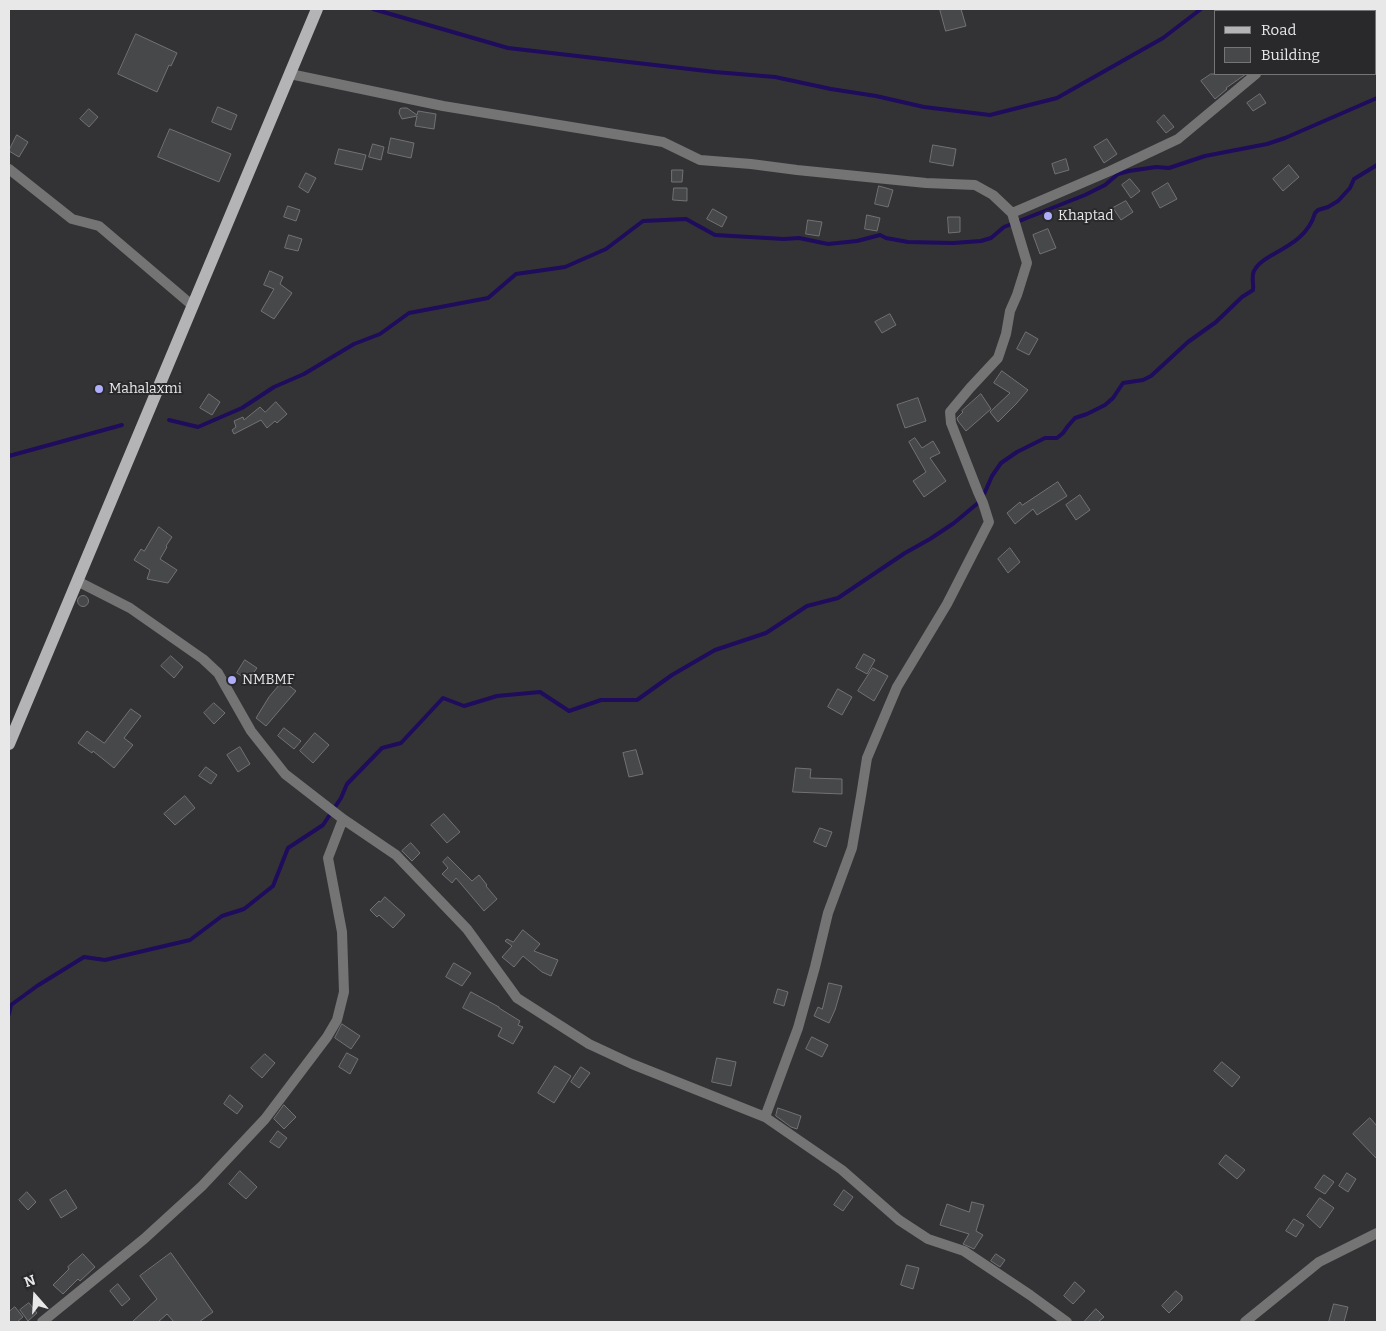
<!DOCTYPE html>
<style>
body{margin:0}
#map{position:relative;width:1386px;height:1331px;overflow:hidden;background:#333336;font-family:Bitter,serif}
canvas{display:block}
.frame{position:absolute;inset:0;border:10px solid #e8e8e9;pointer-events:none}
.legend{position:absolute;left:1214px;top:10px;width:162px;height:65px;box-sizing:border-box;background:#29292c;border:1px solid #757578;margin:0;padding:6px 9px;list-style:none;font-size:15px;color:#e8e8e9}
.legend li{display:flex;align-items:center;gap:10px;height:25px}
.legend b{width:25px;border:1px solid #757578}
.north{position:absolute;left:10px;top:1271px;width:50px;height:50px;-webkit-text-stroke:4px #29292c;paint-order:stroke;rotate:341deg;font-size:14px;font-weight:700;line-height:20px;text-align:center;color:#e8e8e9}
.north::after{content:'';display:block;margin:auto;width:18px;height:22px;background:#e8e8e9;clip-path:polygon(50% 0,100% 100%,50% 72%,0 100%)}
</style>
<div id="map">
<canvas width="1386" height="1331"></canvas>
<div class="frame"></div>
<ul class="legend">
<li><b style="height:6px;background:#b4b4b7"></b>Road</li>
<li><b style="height:14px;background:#47484a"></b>Building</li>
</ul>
<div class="north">N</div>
</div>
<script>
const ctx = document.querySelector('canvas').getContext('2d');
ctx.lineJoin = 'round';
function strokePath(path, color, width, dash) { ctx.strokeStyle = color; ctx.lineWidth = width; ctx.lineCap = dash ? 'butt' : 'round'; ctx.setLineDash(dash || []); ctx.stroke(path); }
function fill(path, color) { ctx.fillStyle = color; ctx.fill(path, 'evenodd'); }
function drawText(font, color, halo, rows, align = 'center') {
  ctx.font = font + ' Bitter,serif'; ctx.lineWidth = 4; ctx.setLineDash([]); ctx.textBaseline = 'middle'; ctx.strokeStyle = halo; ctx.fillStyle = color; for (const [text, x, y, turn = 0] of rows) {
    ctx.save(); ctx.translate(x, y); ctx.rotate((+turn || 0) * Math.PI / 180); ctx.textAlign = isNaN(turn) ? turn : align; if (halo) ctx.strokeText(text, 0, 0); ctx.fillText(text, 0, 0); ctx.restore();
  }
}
strokePath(new Path2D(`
 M373 9 508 48 715 72 775 77 831 89 876 96 924 107 990 115 1057 98 1163 38 1201 9
 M169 420 198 427 242 408 274 387 304 374 354 344 380 334 409 313 488 298 516 274 565 267 606 249 643 221 686 219 715 235 784 239 799 238 828 244 857 241 880 235 886 238 908 242 953 243 981 241 991 238 1004 227 1085 195 1105 185 1118 174 1129 171 1156 167 1169 168 1205 156 1267 144 1285 138 1377 98
 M9 456 122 425
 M9 1014 11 1005 37 986 84 957 105 960 190 940 222 916 244 909 273 886 288 848 323 825 341 798 347 784 382 748 401 743 443 698 464 706 497 696 540 692 569 711 601 700H637L672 675 715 650 766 633 807 606 838 598 905 553 930 539 954 523 978 503 985 492 992 476 1001 463 1017 452 1045 438H1057L1063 433 1068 426 1075 418 1087 414 1105 405 1113 398 1123 383 1143 380 1151 376 1188 342 1216 322 1242 297 1253 290C1254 284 1251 277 1254 271 1257 264 1265 259 1272 255 1290 245 1309 235 1315 213L1318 210 1328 207 1338 201 1350 188 1354 179 1377 165`), '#1f0c5c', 4);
const building = new Path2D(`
 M940 9H961L966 26 946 31Z
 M136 34 177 53 171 66 169 65 157 92 118 74Z
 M1211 74H1246L1226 88 1227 89 1215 99 1201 81Z
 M1260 94 1266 103 1253 111 1247 103Z
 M218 107 237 115 231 130 212 122Z
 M403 108H407L417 115 418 111 436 114 434 129 415 126 417 116 402 119 399 113 400 109Z
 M89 109 98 117 89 127 80 119Z
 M1164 115 1174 127 1166 133 1157 122Z
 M170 129 231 154 219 182 158 157Z
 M17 135 28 142 19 157 9 151Z
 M391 138 414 143 411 158 388 153Z
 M1107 139 1117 154 1104 163 1094 147Z
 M373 144 384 147 381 160 369 157Z
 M933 145 956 149 953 166 930 162Z
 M339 149 366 155 362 170 335 164Z
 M1066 159 1069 170 1055 174 1052 164Z
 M1289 165 1299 177 1283 191 1273 179Z
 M672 170H683L682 182H672Z
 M306 173 316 178 308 193 299 187Z
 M1130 179 1140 191 1131 198 1122 185Z
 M1168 183 1177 199 1160 208 1152 193Z
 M879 186 893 190 888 207 875 204Z
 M674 188H687V201L673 200Z
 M1126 201 1133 212 1121 220 1113 208Z
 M288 206 300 210 296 221 284 217Z
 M713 209 727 217 722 227 707 219Z
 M867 215 880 218 877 231 865 229Z
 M948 217H960V232L949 233Z
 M808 220 822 222 819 236 806 234Z
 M1048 229 1056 248 1040 254 1033 235Z
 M289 235 302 239 298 251 285 248Z
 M270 271 283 277 280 284 292 293 274 319 261 311 274 289 264 285Z
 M890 314 896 325 882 333 875 322Z
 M1026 332 1038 339 1029 355 1017 349Z
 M1002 371 1028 390 1016 404 998 422 990 412 1010 393 994 383Z
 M209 394 220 402 212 415 200 408Z
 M981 394 991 409 966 431 958 421 957 418 963 412 962 411Z
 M918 398 926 421 905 428 897 405Z
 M276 402 287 414 277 423 275 421 267 428 261 420 234 434 232 430 236 427 234 421 243 417 244 420 260 407 265 412Z
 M915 438 922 448 933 441 940 453 930 458 946 481 924 497 913 481 926 472 909 442Z
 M1058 482 1067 496 1037 515 1033 509 1015 524 1007 513 1020 502 1022 505Z
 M1080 495 1090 510 1076 520 1066 505Z
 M159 527 172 537 166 546 167 547 160 559 177 570 168 583 147 579 150 570 134 560 141 549 144 551Z
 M1010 548 1020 562 1008 573 998 559Z
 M77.5 601a5.5 5.5 0 1 1 11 0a5.5 5.5 0 1 1-11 0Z
 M864 654 875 660 867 674 856 668Z
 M171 656 183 667 174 678 161 666Z
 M245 660 257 668 248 680 237 673Z
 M873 668 888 676 874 701 858 691Z
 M283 681 296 691 266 726 256 718 269 697Z
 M838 689 852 697 842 715 828 707Z
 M214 703 225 713 214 724 204 713Z
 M131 709 141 716 124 738 133 745 114 768 93 751 92 753 78 743 87 731 104 743Z
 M284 728 301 741 294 749 278 736Z
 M315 733 329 745 313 763 300 751Z
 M240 747 250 764 238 772 227 755Z
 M636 750 643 774 629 777 623 753Z
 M206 767 217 775 211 784 199 776Z
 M796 768 811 769 810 778 842 779V794L793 792Z
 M185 796 195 808 175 825 164 814Z
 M444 814 460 832 447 843 431 825Z
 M820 828 832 832 826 847 814 842Z
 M411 843 420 853 412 861 402 851Z
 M448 857 472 881 479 875 487 885 486 886 497 899 484 911 456 878 452 883 442 874 448 868 443 862Z
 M385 897 405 915 393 928 379 915 377 917 370 910 379 901 380 902Z
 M523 930 540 944 534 951 558 960 551 976 542 972 523 956 514 967 502 957 512 946 505 941 507 939 513 942Z
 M454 963 471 973 462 986 446 977Z
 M829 983 842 986 835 1010 829 1023 814 1016 818 1007 822 1009Z
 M778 989 788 992 784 1006 774 1003Z
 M471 992 499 1007V1008L520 1021 518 1025 523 1027 513 1044 498 1036 502 1028 463 1008Z
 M342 1024 360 1036 351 1049 335 1038Z
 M812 1037 828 1045 822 1057 806 1049Z
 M347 1053 358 1059 350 1074 339 1067Z
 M265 1054 275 1063 262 1078 251 1068Z
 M717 1058 736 1062 731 1086 712 1082Z
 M1222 1062 1240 1077 1232 1087 1214 1071Z
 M555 1066 571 1076 554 1103 538 1093Z
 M581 1067 590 1073 579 1088 571 1082Z
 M230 1095 243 1106 237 1114 224 1104Z
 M284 1105 296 1117 284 1129 274 1119Z
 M778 1108 801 1116 797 1129 791 1127 776 1116Z
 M1370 1118 1377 1126V1159L1353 1134Z
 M278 1131 287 1138 279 1148 270 1142Z
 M1226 1155 1245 1170 1237 1179 1219 1164Z
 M240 1171 257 1187 246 1199 229 1184Z
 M1347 1173 1356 1179 1348 1192 1339 1186Z
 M1324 1175 1334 1182 1325 1194 1315 1188Z
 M66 1190 77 1208 61 1218 50 1200Z
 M844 1190 853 1197 843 1211 834 1205Z
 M27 1192 36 1202 28 1210 19 1200Z
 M1320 1198 1334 1208 1320 1228 1307 1216Z
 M972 1202 984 1205 976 1231 983 1235 974 1249 963 1244 969 1234 940 1225 947 1204 969 1212Z
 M1294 1219 1304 1225 1296 1237 1286 1231Z
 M171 1253 213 1312 199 1322H174L167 1314 158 1322H132L157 1299 140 1276Z
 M83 1254 95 1267 80 1281 78 1279 63 1294 53 1285 69 1269 68 1267Z
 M996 1254 1005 1260 1000 1267 991 1261Z
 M907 1265 919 1268 913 1289 901 1285Z
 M1075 1282 1085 1291 1073 1304 1064 1296Z
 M118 1284 130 1299 122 1306 110 1291Z
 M1176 1291 1182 1296V1300L1169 1313 1162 1306Z
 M29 1303 37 1313 28 1321 20 1310Z
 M1334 1304 1348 1307 1344 1322H1329Z
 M15 1307 23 1317 17 1322H9V1312Z
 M1096 1309 1104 1317 1098 1322H1084Z`);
fill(building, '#47484a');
strokePath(building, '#727275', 1);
strokePath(new Path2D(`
 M1333 11 1336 9
 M290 74 443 106 663 142 700 160 751 164 797 170 926 183 975 185 993 195 1012 213
 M9 169 72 219 99 226 193 306
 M77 581 130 608 203 659 218 673 251 731 285 774 343 819 396 855 467 929 517 998 589 1044 632 1064 765 1117 842 1170 899 1220 928 1239 964 1251 1030 1295 1067 1322
 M765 1117 798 1028 815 967 828 913 852 848 861 796 867 758 897 687 947 604 989 522 983 503 978 492 951 423 950 412 970 388 998 358 1006 334 1010 311 1017 295 1027 263 1012 213 1110 171 1178 139 1256 74
 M42 1322 144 1239 202 1186 265 1119 327 1037 337 1020 344 992 342 932 328 858 343 819
 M1245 1322 1319 1262 1377 1233`), '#747475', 10);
strokePath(new Path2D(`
 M9 744 317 9`), '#b4b4b7', 12);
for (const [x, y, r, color] of [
 [1048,216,5,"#aeaefb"],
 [99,389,5,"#aeaefb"],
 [232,680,5,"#aeaefb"]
]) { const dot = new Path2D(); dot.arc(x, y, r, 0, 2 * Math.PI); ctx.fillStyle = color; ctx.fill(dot); strokePath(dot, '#29292c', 2); }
drawText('14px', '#e8e8e9', '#29292c', [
 ["Khaptad",1058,216],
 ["Mahalaxmi",109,389],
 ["NMBMF",242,680]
], 'left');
</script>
